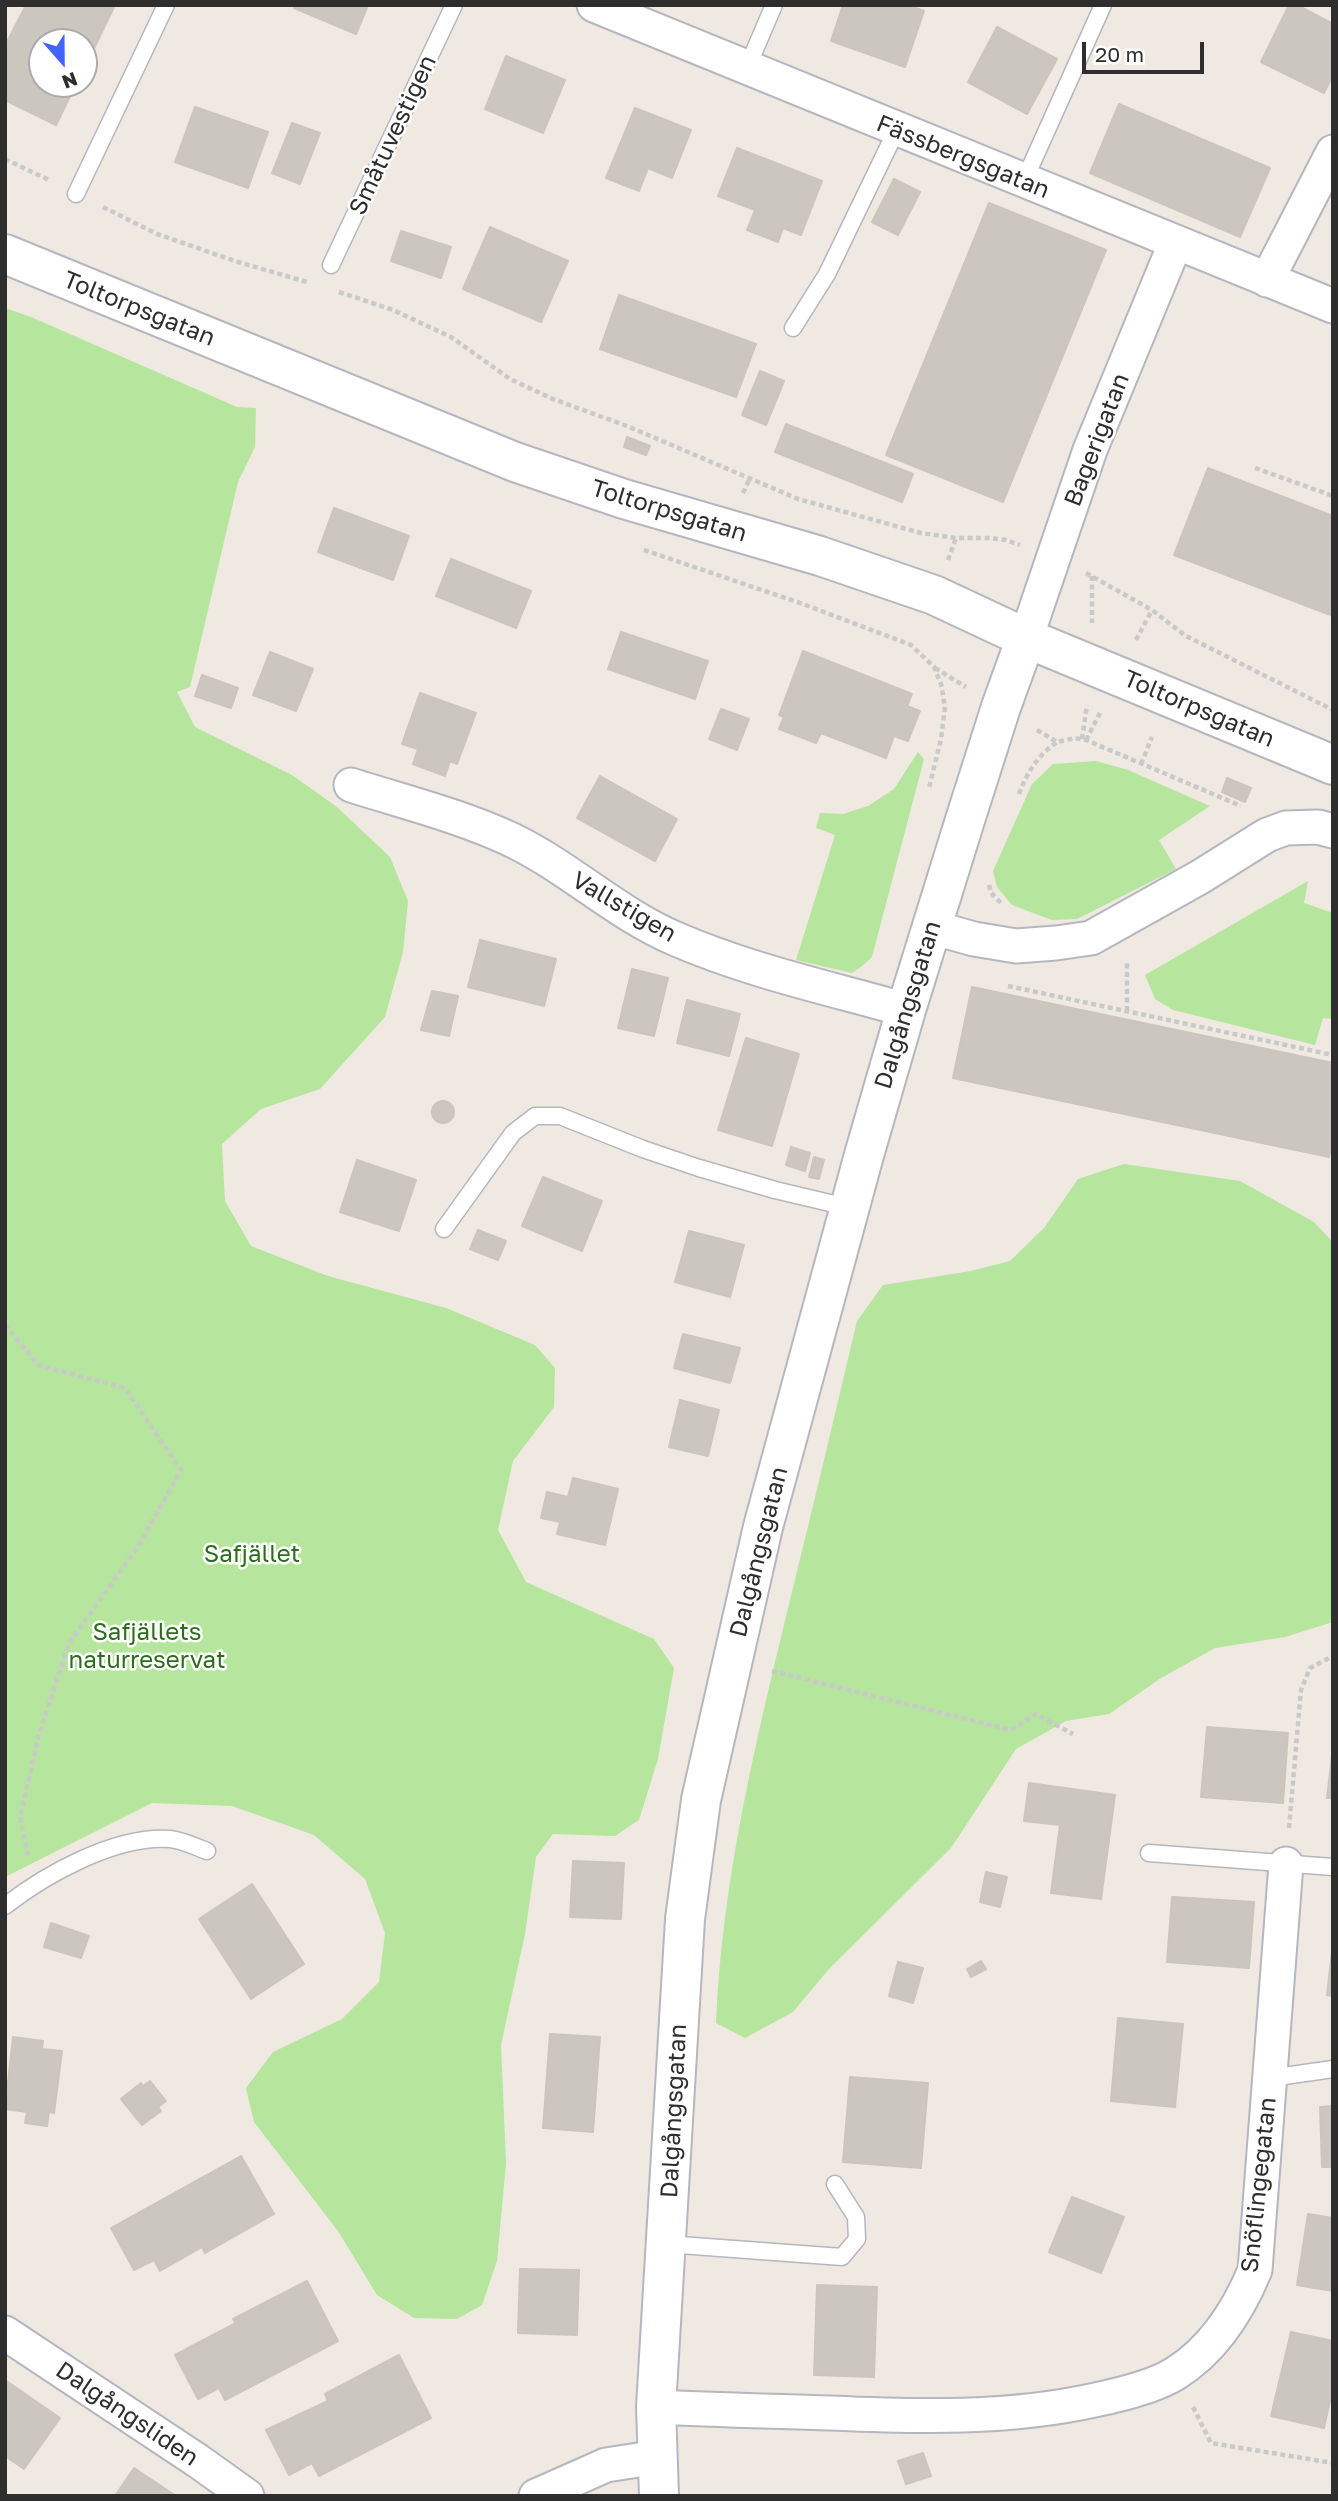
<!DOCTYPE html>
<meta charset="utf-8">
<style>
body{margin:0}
#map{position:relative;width:1338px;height:2501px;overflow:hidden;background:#efe9e1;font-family:"Golos Text",sans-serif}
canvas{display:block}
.frame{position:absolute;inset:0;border:7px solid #2e2e2e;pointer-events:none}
.north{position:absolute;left:28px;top:28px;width:70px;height:70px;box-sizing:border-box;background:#fff;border:2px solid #ababab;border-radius:50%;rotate:159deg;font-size:19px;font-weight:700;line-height:28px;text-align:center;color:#2e2e2e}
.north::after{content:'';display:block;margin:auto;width:24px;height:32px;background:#4264fb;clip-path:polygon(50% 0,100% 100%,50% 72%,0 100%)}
.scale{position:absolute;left:1082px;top:42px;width:122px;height:32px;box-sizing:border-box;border:4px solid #2e2e2e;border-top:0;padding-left:9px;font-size:21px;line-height:24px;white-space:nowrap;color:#2e2e2e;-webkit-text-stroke:5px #fff;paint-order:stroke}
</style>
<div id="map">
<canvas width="1338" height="2501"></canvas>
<div class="frame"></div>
<div class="north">N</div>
<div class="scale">20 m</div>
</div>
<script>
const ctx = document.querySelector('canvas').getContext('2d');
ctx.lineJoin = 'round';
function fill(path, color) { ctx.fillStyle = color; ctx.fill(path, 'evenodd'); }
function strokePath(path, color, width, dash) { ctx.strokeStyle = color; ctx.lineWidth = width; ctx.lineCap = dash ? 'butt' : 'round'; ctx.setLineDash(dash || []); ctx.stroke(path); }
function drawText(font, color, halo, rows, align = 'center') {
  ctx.font = font + ' "Golos Text",sans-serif'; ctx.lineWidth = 5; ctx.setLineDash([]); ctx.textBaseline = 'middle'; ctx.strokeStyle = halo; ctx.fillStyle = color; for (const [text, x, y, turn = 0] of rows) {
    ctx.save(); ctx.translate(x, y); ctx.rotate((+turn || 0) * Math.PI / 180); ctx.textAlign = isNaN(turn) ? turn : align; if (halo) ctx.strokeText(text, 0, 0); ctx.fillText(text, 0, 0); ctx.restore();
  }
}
fill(new Path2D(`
 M5 308 31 317 237 407 256 408 255 447 238 482 190 687 177 692 195 727 292 775 337 807 390 857 408 901 403 952 385 1017 320 1089 261 1109 222 1144 225 1201 251 1246 328 1276 446 1308 535 1345 555 1368 554 1407 513 1461 498 1530 526 1582 654 1639 674 1668 658 1759 639 1820 615 1836 553 1834 536 1857 525 1934 501 2045 506 2163 497 2261 482 2305 457 2319 414 2318 377 2295 338 2231 254 2122 246 2088 273 2052 342 2019 379 1982 385 1933 365 1879 314 1835 232 1806 152 1803 5 1877Z
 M918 752 924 759 872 957 861 967 852 973 796 960 835 835 816 828 820 813 843 814 868 806 894 789Z
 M1096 761 1128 770 1210 806 1159 840 1176 869 1077 919 1052 920 1033 913 1012 905 997 887 993 871 1032 784 1053 764Z
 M1308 881 1304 903 1333 913V1019L1323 1018 1315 1045 1173 1010 1155 999 1145 975Z
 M1124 1164 1240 1181 1314 1222 1333 1242V1622L1285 1637 1215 1648 1161 1678 1109 1714 1066 1721 1016 1749 951 1848 829 1969 793 2012 745 2038 716 2023C722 1879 756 1740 790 1600 813 1507 835 1414 857 1321L883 1285 971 1271 1010 1261 1044 1228 1078 1179Z`), '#b6e59e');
const building = new Path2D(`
 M26 5H115L84 69V42H42V84H76L56 125 5 100V46Z
 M295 5H368L356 34 294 8Z
 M843 5H907L924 11 905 67 831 41Z
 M1289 5H1297L1333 24V75L1324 93 1261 62Z
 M997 27 1057 59 1027 114 968 82Z
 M506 56 565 80 543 133 485 109Z
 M1119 104 1270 168 1240 237 1090 173Z
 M195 107 268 132 248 188 175 162Z
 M635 108 691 130 672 178 648 168 639 191 606 178Z
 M292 123 320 133 300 184 272 173Z
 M737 148 822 181 801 235 783 228 778 242 747 230 755 210 718 196Z
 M894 179 920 192 898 235 872 222Z
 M989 203 1106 250 1003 502 886 455Z
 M490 227 568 261 541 322 463 289Z
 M401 231 451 247 441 278 391 261Z
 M619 295 756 344 736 397 600 349Z
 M760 371 784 381 766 425 742 415Z
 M786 424 913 474 902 502 775 452Z
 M627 437 650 446 646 455 624 447Z
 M1208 468 1333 516V616L1174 555Z
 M334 508 409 536 393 580 318 552Z
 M451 559 531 591 516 628 436 596Z
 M621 632 708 661 695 699 608 669Z
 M803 651 912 694 907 706 920 711 908 741 894 736 886 758 821 733 816 743 779 729 784 717 779 715Z
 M270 652 313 669 296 711 253 695Z
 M202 675 238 688 231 708 195 696Z
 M420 693 476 713 457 764 450 761 445 776 413 764 418 749 402 744Z
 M721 709 749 719 737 750 709 739Z
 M600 776 677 819 655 861 577 818Z
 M1227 778 1251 788 1245 802 1222 792Z
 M480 940 556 959 544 1006 468 987Z
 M632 969 668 978 654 1036 618 1028Z
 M972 987 1333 1063V1140L1329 1157 953 1078Z
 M432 991 458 996 449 1036 421 1030Z
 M687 1000 740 1014 729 1056 677 1043Z
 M746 1038 799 1054 772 1146 718 1130Z
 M432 1112a11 11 0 1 1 22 0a11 11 0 1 1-22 0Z
 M791 1147 810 1153 805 1171 786 1165Z
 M814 1157 824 1160 819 1179 809 1177Z
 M357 1160 416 1180 399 1231 340 1212Z
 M543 1177 602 1201 582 1251 522 1226Z
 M478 1230 506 1241 498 1260 470 1249Z
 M689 1231 744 1245 730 1297 675 1282Z
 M683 1334 740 1348 730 1383 674 1368Z
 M680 1400 719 1410 708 1456 669 1447Z
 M573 1478 618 1489 605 1545 557 1534 560 1522 541 1518 547 1492 568 1497Z
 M1207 1727 1288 1733 1283 1803 1201 1797Z
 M1333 1747V1798H1327Z
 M1029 1783 1115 1795 1101 1899 1051 1893 1060 1825 1024 1821Z
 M573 1861 624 1863 621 1919 570 1917Z
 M986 1872 1007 1877 1000 1907 980 1902Z
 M252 1884 304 1964 251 1999 199 1919Z
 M1172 1897 1254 1902 1249 1968 1167 1962Z
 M51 1923 89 1936 81 1958 44 1947Z
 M1333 1943V1996L1327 1995Z
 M981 1961 986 1969 971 1977 967 1969Z
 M898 1962 923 1968 913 2003 889 1996Z
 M1118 2018 1183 2024 1175 2107 1111 2101Z
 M550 2034 600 2037 593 2132 543 2128Z
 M13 2037 43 2041 42 2049 62 2051 54 2113 49 2112 47 2126 25 2123 27 2112 5 2109Z
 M850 2077 928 2083 921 2168 843 2162Z
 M150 2081 166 2101 158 2107 161 2111 142 2125 121 2099 141 2083 143 2086Z
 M1333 2106V2167H1322L1320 2107Z
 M241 2156 274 2214 205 2253 202 2247 160 2271 154 2260 134 2270 111 2228Z
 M1072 2197 1124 2217 1101 2273 1049 2252Z
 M1308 2214 1333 2218V2291L1297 2285Z
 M520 2269 579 2270 577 2335 518 2333Z
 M307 2281 338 2341 225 2400 219 2388 198 2399 175 2355 236 2323 233 2319Z
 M817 2285 877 2287 874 2377 814 2375Z
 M1291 2332 1333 2341V2387L1324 2428 1271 2416Z
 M399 2355 431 2418 319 2476 312 2463 289 2475 266 2430 328 2401 325 2394Z
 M5 2380 60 2418 24 2469 5 2456Z
 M923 2453 931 2476 906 2484 898 2461Z
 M134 2468 176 2496H115Z`);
fill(building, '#cbc7bf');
strokePath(building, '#cbc5ba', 2);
const service = new Path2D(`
 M747 68 774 5
 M1024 181 1103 5
 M76 194 166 5
 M331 265 454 5
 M793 328 827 274 897 129
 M444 1229 513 1133 535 1116H560L643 1149 699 1168 775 1190 851 1208
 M1149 1853 1333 1867
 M5 1906C46 1874 116 1835 170 1839 182 1840 196 1847 207 1851
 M1270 2078 1333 2069
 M666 2244 842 2257 857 2239 856 2217 835 2184`);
const minor = new Path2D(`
 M594 5 1333 306
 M1267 280 1333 152
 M1026 638 1090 450 1175 244
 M351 785C404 802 461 816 512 840 570 868 617 914 676 939 750 971 829 988 906 1010
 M931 927 974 939 1016 946 1056 943 1091 938 1200 877 1267 835 1286 828 1318 827 1333 831
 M5 2333 198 2461 247 2496
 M656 2407C714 2410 773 2411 831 2413 920 2417 1009 2419 1095 2400 1119 2395 1156 2386 1176 2373 1214 2349 1238 2311 1255 2270L1286 1864
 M536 2496 606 2465 658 2457`);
const tertiary = new Path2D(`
 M5 254 515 462 624 499 820 556 934 595 1026 638 1333 765
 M659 2496 656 2407 685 1919 701 1800 763 1527 864 1155 906 1010 965 820 1001 707 1026 638`);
strokePath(service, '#b4b7c1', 19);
strokePath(minor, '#b4b7c1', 37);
strokePath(tertiary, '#b4b7c1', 42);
strokePath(new Path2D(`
 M5 159 51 181
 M103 207 157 234 238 262 307 282
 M339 292 393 310 451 337 510 379 553 399 627 426 798 499 921 533 956 538H989L1006 540 1020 545
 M1255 468 1333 496
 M743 493 750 478
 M644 550 803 604 911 645 934 667 941 684 945 707 941 739 929 788
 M948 560 956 538
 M1086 573 1152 610 1186 636 1333 710
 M1092 576V623
 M1136 640 1152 610
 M935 668 966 687
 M1037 730 1057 742 1075 738 1086 740 1241 806
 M1082 739 1087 705
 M1086 740 1101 711
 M1141 764 1152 737
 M1019 794C1027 773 1037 756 1057 742
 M989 885 991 893 1001 903
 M1008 986 1333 1055
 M1127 1011V960
 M5 1325 38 1365 125 1388 181 1470 139 1545 69 1643 38 1738 20 1818 28 1855
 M772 1671 1011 1730 1035 1714 1073 1734
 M1289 1828 1301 1690 1310 1668 1333 1656
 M1193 2407 1211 2443 1333 2463`), '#c9c9c9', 4.5, [5, 3.5]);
strokePath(service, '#fff', 16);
strokePath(minor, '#fff', 33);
strokePath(tertiary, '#fff', 38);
drawText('24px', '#2e2e2e', '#fff', [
 ["Småtuvestigen",393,135,-65],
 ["Fässbergsgatan",963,157,22],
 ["Toltorpsgatan",139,309,22],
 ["Bagerigatan",1097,440,-69],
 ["Toltorpsgatan",669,511,17],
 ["Toltorpsgatan",1199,709,23],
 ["Vallstigen",624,907,30],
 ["Dalgångsgatan",908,1005,-73],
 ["Dalgångsgatan",759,1552,-76],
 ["Dalgångsgatan",674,2111,-87],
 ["Snöflingegatan",1259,2185,-84],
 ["Dalgångsliden",127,2414,34]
]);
drawText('24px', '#2c6e1b', '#fff', [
 ["Safjället",252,1554],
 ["Safjällets",147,1632],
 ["naturreservat",147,1660]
]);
</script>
